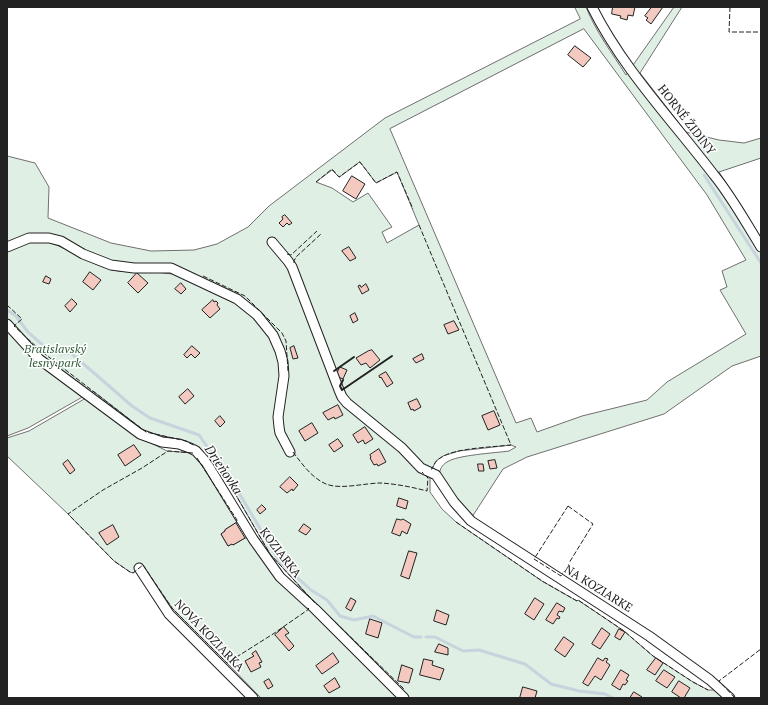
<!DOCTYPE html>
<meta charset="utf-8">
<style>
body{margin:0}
#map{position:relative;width:768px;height:705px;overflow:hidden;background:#fff;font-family:"PT Serif",serif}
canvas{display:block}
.frame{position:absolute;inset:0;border:8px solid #222;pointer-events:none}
</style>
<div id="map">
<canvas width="768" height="705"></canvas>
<div class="frame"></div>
</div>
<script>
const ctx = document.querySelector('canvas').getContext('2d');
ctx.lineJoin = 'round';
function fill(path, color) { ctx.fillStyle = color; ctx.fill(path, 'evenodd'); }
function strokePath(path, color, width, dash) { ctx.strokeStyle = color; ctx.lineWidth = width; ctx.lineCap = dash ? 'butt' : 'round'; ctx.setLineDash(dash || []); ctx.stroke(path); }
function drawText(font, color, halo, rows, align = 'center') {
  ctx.font = font + ' "PT Serif",serif'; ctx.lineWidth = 3; ctx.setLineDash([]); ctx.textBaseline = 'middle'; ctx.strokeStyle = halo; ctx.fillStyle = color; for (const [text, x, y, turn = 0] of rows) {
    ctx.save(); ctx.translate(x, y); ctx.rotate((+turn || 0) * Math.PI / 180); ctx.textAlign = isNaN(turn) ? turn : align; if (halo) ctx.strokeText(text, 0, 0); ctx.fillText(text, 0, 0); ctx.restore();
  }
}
const green = new Path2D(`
 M575 7H586C596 32 612 53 626 75L674 7H682L640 73 686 132 719 140 744 143 761 138V158L719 172 761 238V356L732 366 664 414 527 457 503 469 472 517 457 501 439 475C440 469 442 465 447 462 457 455 495 453 509 451L516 447 511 445 459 451 443 456 436 461 432 469 430 479V492L442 509 456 522 542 581 577 601 578 600 624 631 653 656 693 682 708 690H715L723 698H261L227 663 172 608 143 566 133 573 130 572 114 561 68 514 7 456V438L29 431 86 398 143 439 167 451 194 453 237 520 236 523 225 530V531L221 534 228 546 232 544 233 545 245 538 249 539 277 580 316 604 270 554 226 478 198 447 186 441 146 432 93 391 28 428 7 436V156L35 163 49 187 48 218 111 243 151 251 194 250 217 244 248 227 269 206 385 118 580 19ZM584 29 707 195 746 260 722 271 727 287 720 290 746 334 667 382 647 400 582 416 537 432 531 418 516 423 390 129ZM360 162 376 183 397 172 419 225 387 243 382 232 392 227 368 193 353 202 332 188 316 182 332 170 339 177ZM49 238 122 267 181 272C172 276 161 272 150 271 138 271 126 273 113 270 91 265 71 249 50 243Z`);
fill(green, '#e0efe3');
strokePath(green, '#6f6f6f', 1);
strokePath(new Path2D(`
 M704 175 761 263
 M7 310 16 316 28 332 45 347 61 354 71 353 132 406 150 418 199 435 236 488 280 562 311 590 327 600 340 616 354 620 373 616 414 637H421
 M426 637H435L463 651 479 650 525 664 551 684 579 691 605 694 613 698`), '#c7d3dd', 3);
const building = new Path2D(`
 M613 7H635L633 16 628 15 627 20 620 18 621 16 612 14Z
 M652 7H663L651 24 646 20 648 18 645 16Z
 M575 46 591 58 583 67 568 55Z
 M352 176 365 184 356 199 343 191Z
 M285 215 292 223 289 225 287 223 283 227 279 223 283 219 282 217Z
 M349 247 356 258 350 261 342 251Z
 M90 272 101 280 93 290 83 282Z
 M137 273 148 283 138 293 128 283Z
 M46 276 51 279 49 284 43 282Z
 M181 283 186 289 181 294 175 289Z
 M366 284 369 290 362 294 358 286 360 285 361 287Z
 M72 299 77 304 70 312 65 306Z
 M213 300 214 302 216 301 218 303 217 305 220 309 210 318 202 310Z
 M355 313 358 320 353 323 350 316Z
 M454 321 459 330 448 334 444 325Z
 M192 346 200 353 195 358 191 354 187 358 184 355Z
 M294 346 298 358 293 359 290 348Z
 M372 350 380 360 370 368 366 363 361 365 356 358 368 351Z
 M422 354 424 359 416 363 413 359Z
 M340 367 347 370 343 379 336 376Z
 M386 372 393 383 387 387 381 377 380 378 379 376Z
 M188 389 194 396 185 404 179 397Z
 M417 399 421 407 414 411 413 409 411 410 408 403Z
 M338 405 343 415 335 419 334 417 328 420 323 413Z
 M494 411 500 425 488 430 482 416Z
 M220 416 225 422 220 427 215 421Z
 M312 423 318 433 305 441 299 431Z
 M365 427 373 439 365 444 363 440 358 443 353 435Z
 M338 439 343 446 334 452 329 445Z
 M134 445 141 455 125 466 118 455Z
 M379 449 386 462 378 466 377 464 374 465 370 458 371 457 370 455Z
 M68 460 75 470 70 474 63 464Z
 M495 460 497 468 490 469 488 461Z
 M478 464H483L484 471H479Z
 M290 477 298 485 293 491 292 489 287 493 280 487Z
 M399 498 408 501 406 509 397 506Z
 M262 505 266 509 260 514 257 510Z
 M397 519 401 520 403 519 411 524 407 534 402 531 400 536 392 533Z
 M236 523 245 538 233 545 232 544 228 546 221 534 225 531V530Z
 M304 524 311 529 306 535 299 531Z
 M113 525 119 537 107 545 99 533Z
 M409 551 417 553 409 579 401 576Z
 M351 598 356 601 351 611 346 608Z
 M535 598 544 604 534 620 525 614Z
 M557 603 565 608 563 612 559 611 557 615 560 617 559 619 557 618 553 624 546 620Z
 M437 610 449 615 446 625 434 621Z
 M370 619 382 623 378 638 366 634Z
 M284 627 289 633 285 635 294 646 289 651 275 635Z
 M602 628 610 634 600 649 592 644Z
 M619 629 625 632 620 640 615 637Z
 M564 637 574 644 565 657 555 650Z
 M439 644 448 648V655L435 652Z
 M256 651 262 662 259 663 261 667 251 672 245 661 254 656 252 654Z
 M333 653 339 662 322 674 316 666Z
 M598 658 603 661 605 658 608 659 606 662 610 665 601 680 595 676 588 686 583 683Z
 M656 658 663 663 655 675 647 670Z
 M424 659 433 661 432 665 444 669 440 680 420 675Z
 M402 665 413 669 409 683 398 681Z
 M621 670 629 675 626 680 628 681 625 685 623 684 620 690 612 685Z
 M664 670 675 677 667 688 656 681Z
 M335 678 340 687 329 693 324 686Z
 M269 679 273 686 268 689 264 682Z
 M679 681 690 688 684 698H681L672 692Z
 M523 687 537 691 535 698H520Z
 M634 692 642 697V698H630Z`);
fill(building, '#f3c9c0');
strokePath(building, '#222', 1);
const street = new Path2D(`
 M592 7C623 69 672 120 714 175 732 197 746 223 761 247
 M272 242 288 261 292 267 339 390 342 397 347 403 402 448 421 468 436 475 454 502 471 521 649 636 710 680 730 698
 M7 247 29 238H49L61 241 83 254 111 265 134 268H171L237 299 257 315 273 335 280 351 283 362 284 376 278 417 279 427 280 433 290 452
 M7 324 39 359 140 434 162 442 179 444 190 448 196 451 206 462 253 539 280 577 315 609 404 698
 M139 568 169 614 253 698`);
strokePath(street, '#222', 11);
strokePath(street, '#fff', 9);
strokePath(new Path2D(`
 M730 7 729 32H761
 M316 182 332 169 339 177 360 162 376 183 397 172 413 209
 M419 225 511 445C494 447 455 448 442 457 436 460 434 464 432 469H431
 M287 254 291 255 317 231
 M294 263V261L296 257 321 234
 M203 276 245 296 282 333 286 341 288 371
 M7 305 22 319 14 326 41 351 146 432 186 441 195 446
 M293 452C302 464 312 478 326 484 340 490 365 483 381 483 396 484 412 487 427 491L428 478 422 472
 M193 453 168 451 142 468 103 490 68 514 114 561 130 572 133 573 143 565 172 608 227 663 273 634 309 609 307 607
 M197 458 237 520 236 523
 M209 459 226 478 270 554 317 605
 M568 506 593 524 561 576 534 559Z
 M456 522 542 581 577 601 578 600 624 631 653 656 693 682 708 690
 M330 617 404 689
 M735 698 719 681 761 649`), '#222', 1, [5, 2]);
strokePath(new Path2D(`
 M334 371 354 357
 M343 380 340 386 342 390 392 356`), '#222', 2);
drawText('12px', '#222', '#fff', [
 ["HORNÉ ŽIDINY",686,120,52],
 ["KOZIARKA",280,553,52],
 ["NA KOZIARKE",598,589,32],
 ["NOVÁ KOZIARKA",209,636,46]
]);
drawText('italic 12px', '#2f5e38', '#fff', [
 ["Bratislavský",55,350],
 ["lesný park",55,364]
]);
drawText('italic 13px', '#222', '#fff', [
 ["Drieňovka",223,470,56]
]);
</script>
